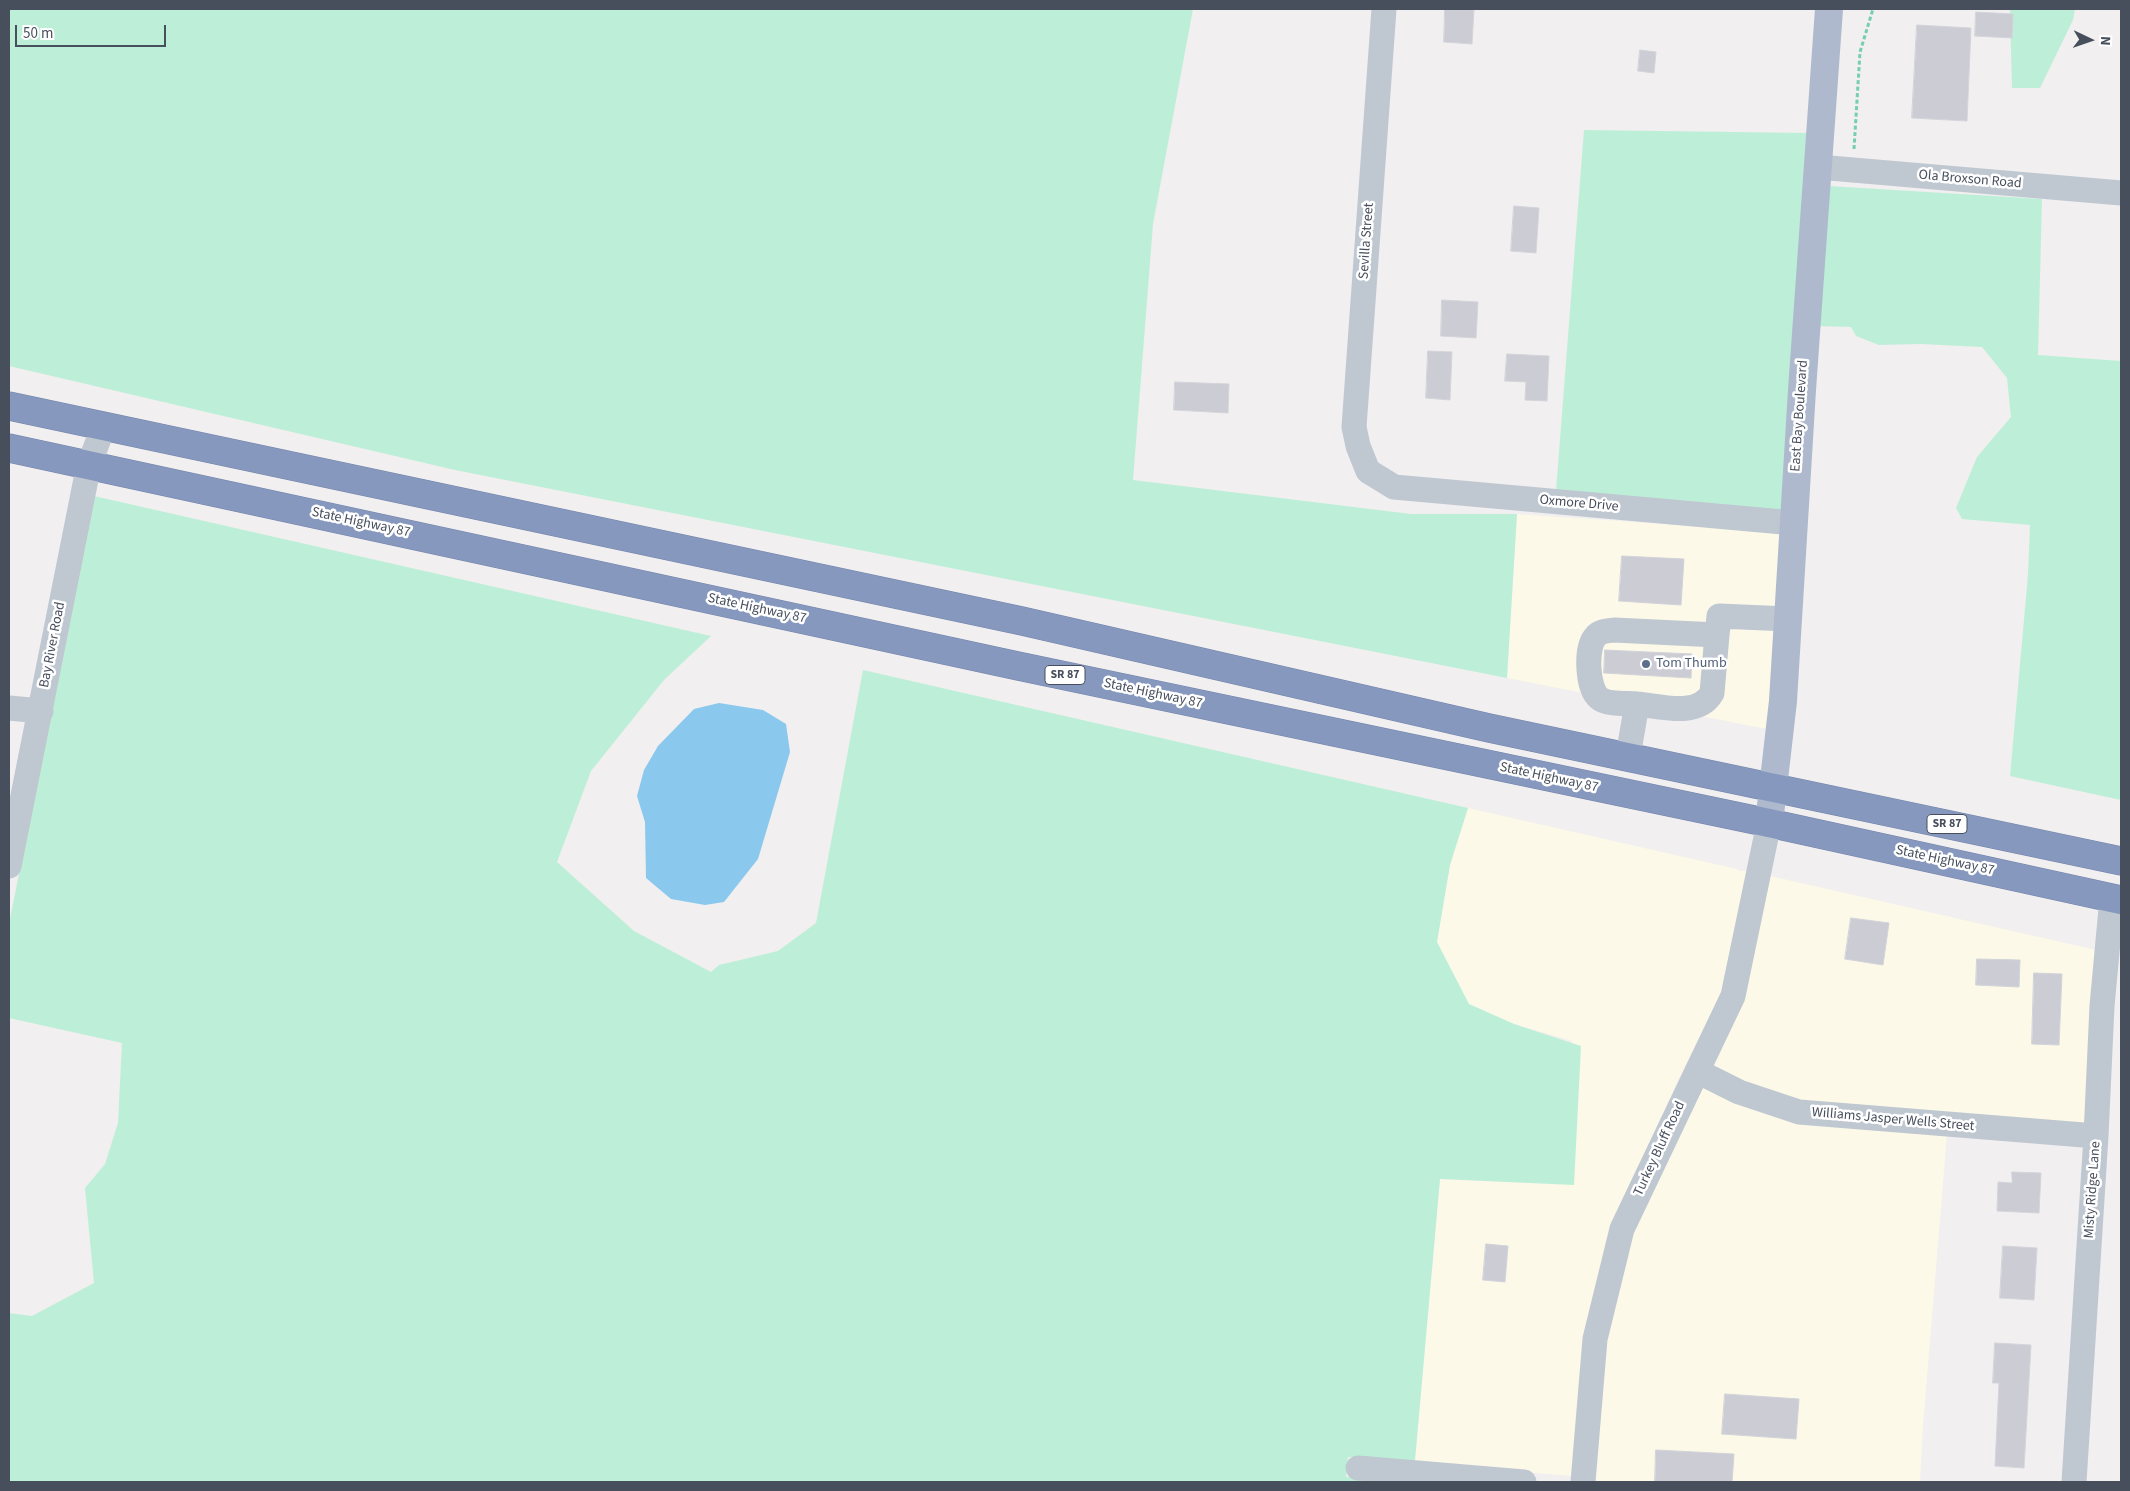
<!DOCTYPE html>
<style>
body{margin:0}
#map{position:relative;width:2130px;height:1491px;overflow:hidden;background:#f1efef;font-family:"Source Sans 3",sans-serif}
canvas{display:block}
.frame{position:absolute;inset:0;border:10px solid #474f5d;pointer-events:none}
.north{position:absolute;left:2065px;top:15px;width:50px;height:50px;-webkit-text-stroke:4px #fff;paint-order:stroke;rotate:93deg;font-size:14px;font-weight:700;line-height:20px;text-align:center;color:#474f5d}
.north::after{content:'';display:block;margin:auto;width:18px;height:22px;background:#474f5d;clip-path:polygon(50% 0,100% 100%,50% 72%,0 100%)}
.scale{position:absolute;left:15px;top:25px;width:151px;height:22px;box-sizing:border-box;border:2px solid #474f5d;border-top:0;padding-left:6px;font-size:15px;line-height:18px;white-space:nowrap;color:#474f5d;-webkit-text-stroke:4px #fff;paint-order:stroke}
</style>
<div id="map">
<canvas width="2130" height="1491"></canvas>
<div class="frame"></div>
<div class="north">N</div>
<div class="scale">50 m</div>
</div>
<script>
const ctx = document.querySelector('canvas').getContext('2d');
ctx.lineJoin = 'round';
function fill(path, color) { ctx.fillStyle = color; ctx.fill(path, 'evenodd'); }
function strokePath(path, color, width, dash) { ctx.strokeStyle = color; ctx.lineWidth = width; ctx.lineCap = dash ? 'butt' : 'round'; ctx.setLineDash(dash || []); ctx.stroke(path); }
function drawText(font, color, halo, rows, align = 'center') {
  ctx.font = font + ' "Source Sans 3",sans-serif'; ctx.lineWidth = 5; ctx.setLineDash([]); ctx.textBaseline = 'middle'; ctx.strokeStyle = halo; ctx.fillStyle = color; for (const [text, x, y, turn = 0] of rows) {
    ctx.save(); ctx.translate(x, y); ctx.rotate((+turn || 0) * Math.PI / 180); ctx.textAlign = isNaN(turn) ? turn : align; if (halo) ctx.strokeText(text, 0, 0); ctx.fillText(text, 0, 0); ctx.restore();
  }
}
fill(new Path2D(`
 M1517 514 1781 532 1767 729 1507 678Z
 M1468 808 1737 869 1740 871H1747L1721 993 1681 1074 1610 1227 1572 1476 1411 1463 1415 1460 1440 1179 1574 1184 1572 1041 1514 1024 1468 1004 1437 942 1450 865Z
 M1770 876 2096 950 2085 1125 1801 1102 1744 1083 1712 1067Z
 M1703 1086 1947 1134 1923 1426 1920 1482H1595L1607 1339 1633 1233Z`), '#fcf9e8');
fill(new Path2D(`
 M9 9H1193L1153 224 1133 480 1411 514H1517L1507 678 455 470 9 366Z
 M2010 9H2075L2073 20 2040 88H2012Z
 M1584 130 1809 133 1782 512 1556 491Z
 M1829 186 2042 199 2038 355 2121 361V800L2010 776 2028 575 2030 525 1962 519 1956 508 1977 457 2011 417 2007 378 1982 347 1921 344 1879 345 1856 336 1851 327 1818 326Z
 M94 496 711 636 664 680 591 771 557 862 634 931 711 972 719 965 778 951 816 923 863 670 1468 808 1450 865 1437 942 1469 1004 1514 1024 1581 1046 1574 1185 1440 1179 1415 1460 1411 1463 1348 1457 1346 1477 1361 1478V1482H9V1313L32 1316 94 1283 85 1188 105 1164 118 1123 122 1043 9 1018V924Z`), '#bdefd8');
fill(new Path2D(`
 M719 703 763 710 786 724 790 752 758 859 724 902 705 905 671 899 646 878 645 822 637 796 644 770 658 746 694 709Z`), '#8ac8ed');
const building = new Path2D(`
 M1445 9H1474L1472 44 1444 42Z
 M1976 12 2013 14 2012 38 1975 36Z
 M1917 25 1971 28 1967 121 1912 118Z
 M1640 50 1656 52 1654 73 1638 71Z
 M1514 206 1539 208 1536 253 1511 251Z
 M1442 300 1478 302 1476 338 1441 336Z
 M1428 351 1452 352 1450 400 1426 398Z
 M1507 354 1549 356 1547 401 1525 400 1526 382 1505 381Z
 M1175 382 1229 384 1228 413 1174 410Z
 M1622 556 1684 559 1681 605 1619 601Z
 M1605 650 1692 654 1691 678 1604 673Z
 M1851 918 1889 923 1883 965 1845 959Z
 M1977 959 2020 960 2019 987 1976 985Z
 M2034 973 2062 974 2059 1045 2032 1044Z
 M2012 1172 2041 1173 2039 1213 1997 1211 1998 1182 2012 1183Z
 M1486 1244 1508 1246 1505 1282 1483 1280Z
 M2003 1246 2037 1248 2034 1300 2000 1298Z
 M1995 1343 2031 1345 2024 1468 1995 1466 1999 1383H1993Z
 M1725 1394 1799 1399 1796 1439 1722 1434Z
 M1656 1450 1734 1454 1732 1482H1655Z`);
fill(building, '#cccdd4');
strokePath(building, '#d3d4da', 1);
const highway = new Path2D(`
 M9 406 1022 621 1489 728 2121 861
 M9 448 1018 666 1769 823 2121 900`);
strokePath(highway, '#7183aa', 29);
strokePath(new Path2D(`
 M1854 149 1860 52 1873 9`), '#75ceb0', 3, [4, 2.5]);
strokePath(new Path2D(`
 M1384 9 1354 427 1358 446 1368 471 1394 487 1794 523
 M1818 167 2121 193
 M1717 635 1719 616 1788 619
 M9 708 41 711
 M1628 756 1637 704C1627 703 1607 705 1599 698 1587 688 1585 647 1596 636 1600 631 1607 631 1614 630L1717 635 1712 693C1698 718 1660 706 1637 704
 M9 866 89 464 104 426
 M1697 1071 1739 1092 1799 1112 2096 1136
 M1358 1468 1524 1482
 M1583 1482 1595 1339 1622 1229 1733 996 1769 823
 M2074 1482 2096 1136 2102 1006 2112 898`), '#bfc7d1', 25);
strokePath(new Path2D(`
 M1769 823 1783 701 1802 390 1829 9`), '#aeb9ce', 28);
strokePath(highway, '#8698be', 28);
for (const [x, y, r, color] of [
 [1646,664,5,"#5c6f8a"]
]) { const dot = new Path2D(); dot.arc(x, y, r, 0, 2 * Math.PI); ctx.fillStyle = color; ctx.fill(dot); strokePath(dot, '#fff', 2); }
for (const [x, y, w] of [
 [1065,675,40],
 [1947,824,40]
]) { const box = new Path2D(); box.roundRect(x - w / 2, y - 9.5, w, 19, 4); ctx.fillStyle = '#fff'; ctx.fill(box); strokePath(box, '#474f5d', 1); }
drawText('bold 12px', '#474f5d', null, [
 ["SR 87",1065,675],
 ["SR 87",1947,824]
]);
drawText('14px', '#474f5d', '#fff', [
 ["Ola Broxson Road",1970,180,5],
 ["Sevilla Street",1367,241,-86],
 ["East Bay Boulevard",1800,416,-86],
 ["Oxmore Drive",1579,504,5],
 ["State Highway 87",361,523,12],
 ["State Highway 87",757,609,12],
 ["Bay River Road",53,645,-79],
 ["State Highway 87",1153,694,12],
 ["State Highway 87",1549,778,12],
 ["State Highway 87",1945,861,12],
 ["Williams Jasper Wells Street",1893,1120,5],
 ["Turkey Bluff Road",1660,1149,-65],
 ["Misty Ridge Lane",2093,1190,-86]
]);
drawText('14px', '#4e5e75', '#fff', [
 ["Tom Thumb",1656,664]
], 'left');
</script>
